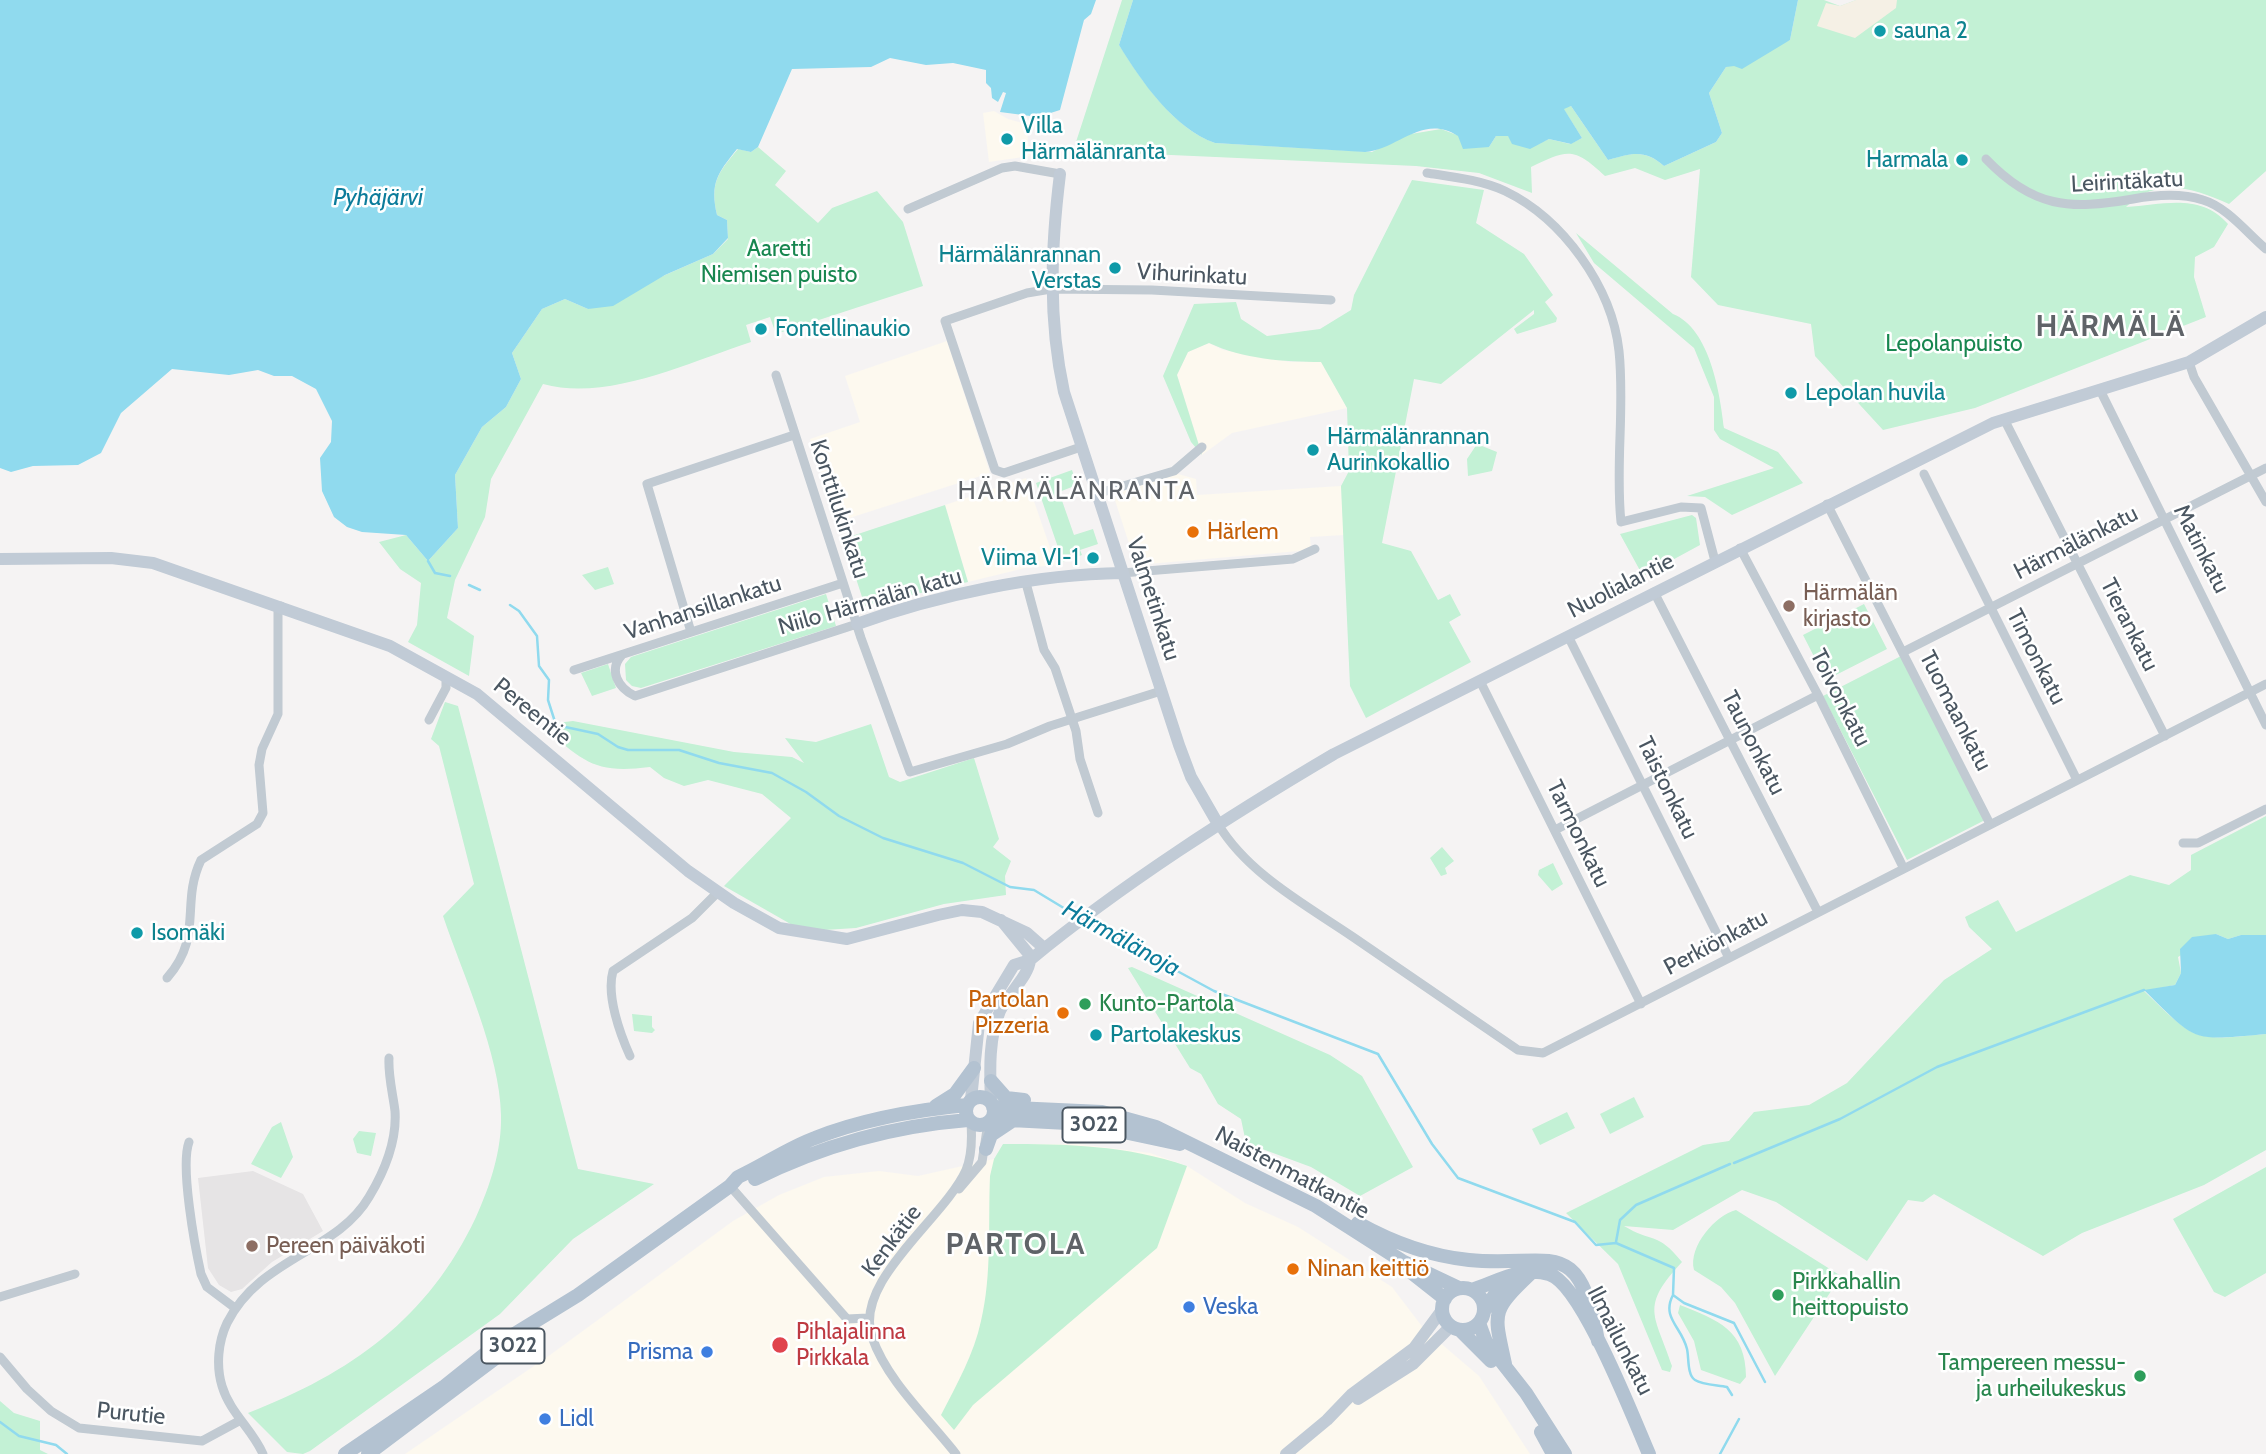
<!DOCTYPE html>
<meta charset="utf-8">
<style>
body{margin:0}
canvas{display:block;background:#f5f3f3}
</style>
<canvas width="2266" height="1454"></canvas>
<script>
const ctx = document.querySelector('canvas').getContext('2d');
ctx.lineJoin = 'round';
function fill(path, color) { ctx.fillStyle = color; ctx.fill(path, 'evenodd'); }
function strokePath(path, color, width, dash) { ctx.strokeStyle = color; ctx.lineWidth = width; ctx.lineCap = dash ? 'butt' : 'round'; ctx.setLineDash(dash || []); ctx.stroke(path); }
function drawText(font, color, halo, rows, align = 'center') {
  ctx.font = font + ' Cabin,sans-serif'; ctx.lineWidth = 5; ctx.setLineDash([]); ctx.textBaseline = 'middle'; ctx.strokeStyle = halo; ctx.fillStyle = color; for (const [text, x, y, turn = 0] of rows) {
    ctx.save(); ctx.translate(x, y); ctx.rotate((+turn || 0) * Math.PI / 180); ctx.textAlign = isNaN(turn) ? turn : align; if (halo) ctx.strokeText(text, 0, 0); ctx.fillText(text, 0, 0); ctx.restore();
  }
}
fill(new Path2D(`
 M994 111 1008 119 1026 124 1030 156 989 162 983 113Z
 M947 341 990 473 837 522 810 439 860 422 845 376Z
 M1209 343 1223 350 1290 362 1321 361 1347 408 1232 433 1202 455 1177 375 1188 352Z
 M1178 474 1196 479 1197 495 1341 486 1344 535 1310 537 1311 550 1136 565 1113 494Z
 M1026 478 1056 565 1025 568 968 582 945 505Z
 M1003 1144H1079L1150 1153 1187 1166 1245 1203 1298 1227 1392 1287 1424 1329 1479 1376 1530 1454H405L550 1355 733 1221 779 1195 824 1177 879 1171 918 1176 994 1159Z`), '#fdf9ef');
fill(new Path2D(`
 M253 1171 303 1194 323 1231 272 1262 242 1289 231 1292 219 1285 208 1268 198 1178Z`), '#e6e4e5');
fill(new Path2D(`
 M1122 0H1133L1119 45C1142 81 1173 128 1215 143L1372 152 1405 135 1441 129 1489 147 1496 136H1508L1530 148 1549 139 1570 144 1582 138 1563 108 1571 106 1608 160C1631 153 1645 149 1664 166L1716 142 1722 133 1709 93 1726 67 1790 40 1798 0H1824L1840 6 1856 0H2266V171L2229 204C2193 188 2157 176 2126 207 2162 205 2200 192 2228 224L2214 247 2195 257 2194 277 2206 317 1975 408 1883 430 1815 356 1811 324 1718 305 1691 277 1700 169 1665 180 1635 168 1605 176C1574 147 1568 149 1531 167L1532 193 1479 173 1416 166 1082 151 1076 142Z
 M758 147 786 171 775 185 818 223 832 208 877 191 903 222 923 286 776 334 770 317 746 325 751 342C689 362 608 402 543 384L491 479 485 517 455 580 447 618 474 636 469 676 408 642 417 625 421 583 400 569 379 542 406 535 428 561 458 528 455 475 482 427 506 407 521 379 512 353 542 309 565 299 588 309 713 254 728 239 727 220 717 215C710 183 717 174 738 149L751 152Z
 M1412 180 1484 190 1476 223 1524 254 1553 295 1545 302 1557 318 1556 322 1517 334 1514 329 1534 314V310L1441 384 1414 379 1382 543 1411 551 1438 600 1450 594 1461 615 1449 622 1471 662 1366 718 1350 686 1341 486 1349 471 1347 408 1321 362C1284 362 1243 359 1209 343L1188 352 1177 375 1202 455 1191 442 1163 376 1194 304 1236 302 1241 319 1267 336 1320 329 1351 310 1354 295Z
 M1576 233 1673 314C1710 329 1720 393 1724 428L1778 452 1803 483 1732 515 1705 497 1687 496 1774 468 1720 439 1714 430V397L1694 348 1594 263Z
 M1477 444 1497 452 1492 471 1468 476 1467 459Z
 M1072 470 1077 485 1059 492 1074 535 1093 529 1098 544 1080 550 1082 555 1063 562 1036 483Z
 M945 505 968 582 865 606 843 539Z
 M1692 515 1696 518 1700 545 1643 576 1620 534Z
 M608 567 614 584 595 590 582 575Z
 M826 594 836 626 641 688 632 686 626 680 625 664 631 657Z
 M1864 604 1887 649 1826 680 1803 635Z
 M1901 656 1985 820 1907 860 1823 696Z
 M608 664 616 688 592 696 581 673Z
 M445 702 458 706 578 1169 654 1184 573 1239 500 1314 310 1451 303 1454 287 1452 248 1413C351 1373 428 1319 476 1217 490 1186 502 1150 501 1115 500 1054 463 975 443 916L474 884 439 746 431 739Z
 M573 721 734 752 792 757 804 763 785 738 816 742 871 724 889 777 900 782 974 758 999 839 993 847 1011 861 1005 876 1006 895 944 904 856 928 824 930 794 926 724 886 791 818 762 794 708 780 684 786 664 778 650 767C594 774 586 762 544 729L548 724Z
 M2266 816V935H2241L2228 939 2216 934 2178 957 2181 973 2175 985 2144 991C2197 1042 2193 1041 2266 1034V1150L2204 1185 2082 1233 2043 1256 1934 1194 1923 1202 1908 1200 1867 1261 1776 1202 1742 1190 1673 1230 1624 1226C1652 1243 1657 1231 1682 1262 1639 1308 1655 1314 1672 1366L1670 1372 1662 1370 1618 1264 1566 1213 1703 1145 1729 1141 1754 1112 1809 1105 1847 1083 1944 980 1992 949 1969 927 1965 917 1998 900 2016 932 2130 875 2169 885 2191 870V855Z
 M1442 847 1454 861 1445 868 1447 874 1441 876 1430 858Z
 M1553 863 1563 884 1552 891 1538 875 1539 870Z
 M1132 967 1330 1055 1362 1076 1413 1167 1360 1196 1311 1167 1246 1143 1241 1119 1218 1104 1201 1074 1190 1068 1128 968Z
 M632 1014 652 1016V1027L655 1030 652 1033 634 1031Z
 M1634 1097 1644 1117 1610 1134 1600 1114Z
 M1567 1112 1575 1128 1540 1145 1532 1129Z
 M281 1122 293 1157 281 1178 251 1164 272 1127Z
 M359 1131 376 1133 371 1156 357 1153 353 1139Z
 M1003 1144C1067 1144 1126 1145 1187 1166L1157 1248 973 1405 954 1430 941 1415C957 1384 974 1354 981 1321 992 1275 988 1224 990 1176L994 1159Z
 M2266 1167V1273L2225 1297 2214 1292 2173 1219Z
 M1736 1210 1841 1276 1775 1376 1735 1303 1721 1287 1694 1270C1688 1246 1716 1215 1736 1210Z
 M1680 1305C1718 1320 1746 1330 1746 1377L1740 1384 1701 1370 1694 1341 1678 1313Z
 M0 1401 14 1413 40 1421V1450L48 1454H0Z`), '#c3f1d5');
fill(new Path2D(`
 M1856 0H1897L1896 8 1855 38 1817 26 1826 3 1840 6Z`), '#f5f0e5');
fill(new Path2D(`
 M0 0H1096L1091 14 1084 20 1060 110 1038 117 1000 112 1006 93 1003 92 998 102 992 98 991 88 986 83V70L953 63 926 65 890 58 871 67 792 69 758 147 751 152 737 149C717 174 710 183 717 215L727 220 728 238 713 254 665 275 613 306 588 309 565 299 542 309 512 353 521 379 506 407 482 427 455 475 458 528 428 561 406 535 362 532 347 527 334 517 322 491 320 458 331 442 332 421 316 389 292 376H274L258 370 229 375 172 369 121 413 101 453 78 465 33 466 11 472 0 468Z
 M1133 0H1798L1790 40 1742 69 1734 66 1726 67 1709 93 1722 133 1716 142 1664 166C1645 149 1632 153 1608 160L1571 106 1564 109 1582 138 1571 144 1549 139 1530 149 1512 144 1508 136H1496L1489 147 1463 149 1458 136C1423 113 1397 150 1365 152L1215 143C1174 129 1141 81 1119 45Z
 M2216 934 2228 939 2241 935H2266V1034C2190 1041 2198 1043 2144 990L2175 985 2181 973 2180 949 2192 937Z`), '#90daee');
strokePath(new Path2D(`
 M428 561 435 573 450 576
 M469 585 480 590
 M510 605 519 611 537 636 539 666 549 680 548 700 556 725 598 734 618 747 628 750H679L719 763 772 773 806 792 839 816 883 838 963 863 1010 887 1034 890 1077 916
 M1085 921 1214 991 1378 1054 1432 1144 1458 1178 1575 1222 1596 1245 1616 1243 1674 1268 1673 1295 1684 1303 1734 1323 1765 1382
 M1734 1163 1840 1119 1937 1067 2144 990
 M1616 1242 1620 1220 1636 1205 1730 1164
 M1673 1295C1661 1318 1682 1327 1687 1349 1689 1357 1687 1375 1695 1380 1703 1385 1718 1385 1727 1387L1732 1395
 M0 1422 19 1436 56 1445 67 1454
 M1720 1454 1739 1419`), '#90daee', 2.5);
strokePath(new Path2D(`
 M1986 159C2033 208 2069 210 2133 199 2155 195 2181 193 2203 200 2227 207 2247 233 2266 249
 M1427 173C1453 177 1481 180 1505 191 1563 219 1612 287 1619 351 1625 408 1615 466 1621 522L1681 507 1701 508 1715 561
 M908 209 1002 168 1015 166 1060 174
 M2189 362 2194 377 2266 502
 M776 375 861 638 910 772 1007 744 1050 726 1161 691
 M2100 390 2266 725
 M2004 419 2165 736
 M1081 447 1004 473 995 470 945 321 1027 293 1051 289 1152 290 1331 300
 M1924 474 2077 780
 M1096 494 1174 471 1202 447
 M1827 504 1990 824
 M1740 548 1818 695 1903 867
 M1122 573 1293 559 1315 549
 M1026 583 1044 650 1055 668 1076 731 1080 759 1098 813
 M1654 592 1818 912
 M691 632 647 484 794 435
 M1568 636 1729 958
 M1903 652 2266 468
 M622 655C608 670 618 688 635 696L857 624
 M574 670 843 583
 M1480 681 1641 1004
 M429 720 446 688V678
 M1218 824C1248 874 1306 905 1353 937 1408 975 1463 1012 1518 1050L1543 1053 2266 684
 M1555 830 1818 695
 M2183 843H2198L2266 809
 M167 978C204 936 180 904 201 860L257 824 263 813 259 765 262 749 278 714V612L281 606
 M630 1056C620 1034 606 995 613 971L692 918 718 892
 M189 1142C180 1166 195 1247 201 1274L207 1287 235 1308
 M730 1186 847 1319 868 1318
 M959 1189 982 1162 988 1123
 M0 1297 75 1274
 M0 1357 27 1389 51 1411 79 1428 202 1441 239 1421
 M263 1454C252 1429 230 1413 222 1386 216 1366 218 1342 227 1323 260 1257 337 1252 369 1197 384 1172 397 1141 395 1111 393 1094 388 1076 389 1058
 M956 1454C928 1418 887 1381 872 1337 853 1281 944 1219 966 1170 972 1156 972 1138 971 1123`), '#c1cad2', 9);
strokePath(new Path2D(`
 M1060 174C1051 247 1048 319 1064 392L1179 745 1191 777 1218 824
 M0 559 111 558 153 563 390 646 477 694 688 871 734 903 779 928 847 939 938 915 962 910 982 912 1027 933 1044 948
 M857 624C937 595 1037 574 1122 573
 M1001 920 1032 958
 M971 1099 979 1023 1014 965 1030 960C1124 883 1229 816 1334 754L1993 423 2189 362 2266 317
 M991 1102C990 1073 988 1039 1000 1011 1007 995 1029 976 1030 960
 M1358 1399 1413 1364 1451 1326
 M1286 1454 1327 1420 1352 1394 1414 1348 1442 1310`), '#c1cbd6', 12);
strokePath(new Path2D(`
 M991 1081 1006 1098 1024 1100
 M966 1111a14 14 0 1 1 28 0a14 14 0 1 1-28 0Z
 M936 1106 955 1094 974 1068
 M993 1107 1102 1112 1156 1127 1316 1206 1402 1261 1459 1288
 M992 1119 1086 1124 1180 1144
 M986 1149 991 1135 1012 1121
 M755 1179C823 1145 892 1126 968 1120
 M1358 1223C1392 1242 1430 1256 1469 1260 1551 1268 1579 1232 1598 1341
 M1412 1273 1445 1299
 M1442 1309a21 21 0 1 1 42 0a21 21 0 1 1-42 0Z
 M1472 1290C1497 1282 1521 1266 1549 1274 1582 1284 1634 1420 1649 1454
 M1484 1311 1498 1290 1514 1280
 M1479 1323 1486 1342 1526 1393 1565 1454
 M1460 1330 1491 1361
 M1505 1364C1494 1312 1490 1312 1530 1274
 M1541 1432 1553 1454
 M345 1454 445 1386 495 1346 578 1295 730 1186 738 1177C764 1165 788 1148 815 1138 863 1119 915 1110 967 1105
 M368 1454 525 1336`), '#b3c2d1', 14);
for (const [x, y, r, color] of [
 [1880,31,7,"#0f9aa8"],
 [1007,139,7,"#0f9aa8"],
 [1962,160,7,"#0f9aa8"],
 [1115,268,7,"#0f9aa8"],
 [761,329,7,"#0f9aa8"],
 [1791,393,7,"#0f9aa8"],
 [1313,450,7,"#0f9aa8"],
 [1193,532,7,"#e8710a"],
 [1093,558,7,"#0f9aa8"],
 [1789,606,7,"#8d6e63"],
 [137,933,7,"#0f9aa8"],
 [1085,1004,7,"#2e9e5b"],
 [1063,1013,7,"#e8710a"],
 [1096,1035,7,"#0f9aa8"],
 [252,1246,7,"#8d6e63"],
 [1293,1269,7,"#e8710a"],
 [1778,1295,7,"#2e9e5b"],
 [1189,1307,7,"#3f7fe0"],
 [780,1345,9,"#e0444e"],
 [707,1352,7,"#3f7fe0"],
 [2140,1376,7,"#2e9e5b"],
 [545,1419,7,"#3f7fe0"]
]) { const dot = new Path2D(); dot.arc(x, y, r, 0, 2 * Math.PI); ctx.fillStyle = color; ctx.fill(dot); strokePath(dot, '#fff', 2.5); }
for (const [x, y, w] of [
 [1094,1125,63],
 [513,1346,63]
]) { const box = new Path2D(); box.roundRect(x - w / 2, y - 17.5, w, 35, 5); ctx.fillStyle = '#fff'; ctx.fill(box); strokePath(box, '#4a5661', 2); }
drawText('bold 21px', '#4a5661', null, [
 ["3022",1094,1125],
 ["3022",513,1346]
]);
drawText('23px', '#0d838f', '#fff', [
 ["sauna 2",1894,31],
 ["Villa",1021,126],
 ["Härmälänranta",1021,152],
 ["Harmala",1948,160,"right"],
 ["Härmälänrannan",1101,255,"right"],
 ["Verstas",1101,281,"right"],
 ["Fontellinaukio",775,329],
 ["Lepolan huvila",1805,393],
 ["Härmälänrannan",1327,437],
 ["Aurinkokallio",1327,463],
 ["Viima VI-1",1079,558,"right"],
 ["Isomäki",151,933],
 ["Partolakeskus",1110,1035]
], 'left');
drawText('23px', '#4a5661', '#fff', [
 ["Leirintäkatu",2127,182,-3],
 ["Vihurinkatu",1192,275,3],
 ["Konttilukinkatu",839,509,72],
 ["Härmälänkatu",2076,543,-27],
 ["Matinkatu",2201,549,63],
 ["Nuolialantie",1621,586,-27],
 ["Valmetinkatu",1153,599,72],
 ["Niilo Härmälän katu",870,602,-16],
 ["Vanhansillankatu",703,608,-18],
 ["Tierankatu",2129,625,63],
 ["Timonkatu",2036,657,63],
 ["Toivonkatu",1840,698,63],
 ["Tuomaankatu",1955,711,63],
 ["Pereentie",532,712,39],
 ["Taunonkatu",1753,743,63],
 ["Taistonkatu",1667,788,64],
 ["Tarmonkatu",1578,834,64],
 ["Perkiönkatu",1716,943,-28],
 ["Naistenmatkantie",1292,1173,28],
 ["Kenkätie",892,1241,-53],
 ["Ilmailunkatu",1620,1341,63],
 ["Purutie",131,1414,6]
]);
drawText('23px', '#17864f', '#fff', [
 ["Aaretti",779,249],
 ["Niemisen puisto",779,275],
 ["Lepolanpuisto",1954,344]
]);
drawText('23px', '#c56008', '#fff', [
 ["Härlem",1207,532],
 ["Partolan",1049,1000,"right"],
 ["Pizzeria",1049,1026,"right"],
 ["Ninan keittiö",1307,1269]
], 'left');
drawText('23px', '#785e54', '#fff', [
 ["Härmälän",1803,593],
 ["kirjasto",1803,619],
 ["Pereen päiväkoti",266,1246]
], 'left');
drawText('23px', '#27864d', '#fff', [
 ["Kunto-Partola",1099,1004],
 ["Pirkkahallin",1792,1282],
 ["heittopuisto",1792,1308],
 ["Tampereen messu-",2126,1363,"right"],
 ["ja urheilukeskus",2126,1389,"right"]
], 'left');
drawText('23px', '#366cbe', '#fff', [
 ["Veska",1203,1307],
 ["Prisma",693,1352,"right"],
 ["Lidl",559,1419]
], 'left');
drawText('23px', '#be3a42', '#fff', [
 ["Pihlajalinna",796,1332],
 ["Pirkkala",796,1358]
], 'left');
drawText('italic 24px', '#0c7c9b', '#fff', [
 ["Pyhäjärvi",378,198],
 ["Härmälänoja",1121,939,29]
]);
ctx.letterSpacing = '2px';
drawText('26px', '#5f6368', '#fff', [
 ["HÄRMÄLÄNRANTA",1077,491]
]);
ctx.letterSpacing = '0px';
ctx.letterSpacing = '2px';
drawText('bold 30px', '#5f6368', '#fff', [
 ["HÄRMÄLÄ",2111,327],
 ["PARTOLA",1016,1245]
]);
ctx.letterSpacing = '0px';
</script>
